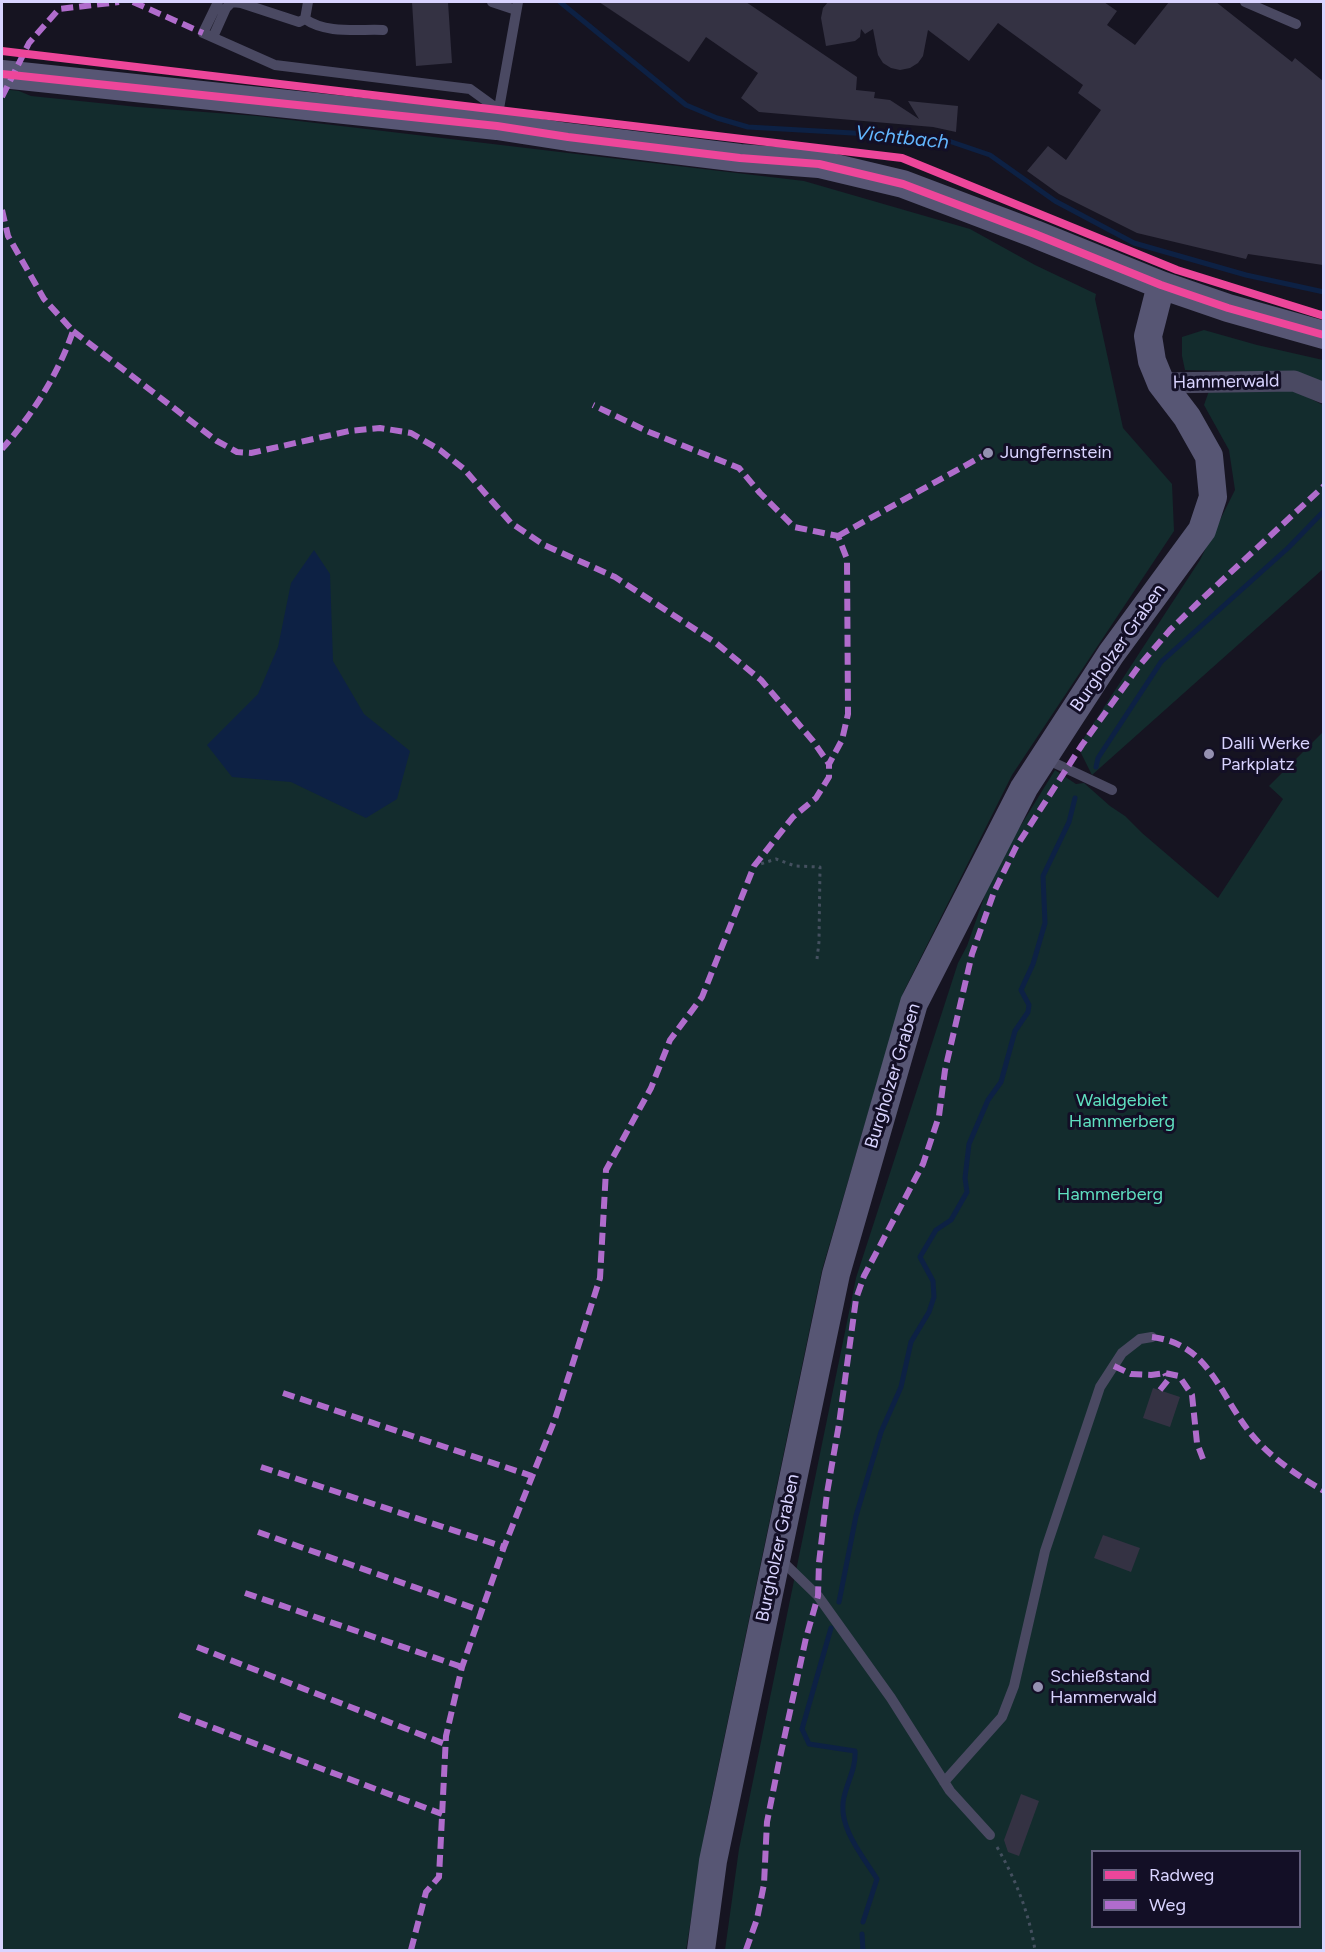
<!DOCTYPE html>
<meta charset="utf-8">
<style>
body{margin:0}
#map{position:relative;width:1325px;height:1952px;overflow:hidden;background:#161421;font-family:Figtree,sans-serif}
canvas{display:block}
.frame{position:absolute;inset:0;border:3px solid #d9d4ff;pointer-events:none}
.legend{position:absolute;left:1091px;top:1850px;width:210px;height:78px;box-sizing:border-box;background:#130f26;border:2px solid #625e7d;margin:0;padding:8px 10px;list-style:none;font-size:18px;color:#d9d4ff}
.legend li{display:flex;align-items:center;gap:12px;height:30px}
.legend b{width:30px;border:2px solid #625e7d}
</style>
<div id="map">
<canvas width="1325" height="1952"></canvas>
<div class="frame"></div>
<ul class="legend">
<li><b style="height:8px;background:#ed469a"></b>Radweg</li>
<li><b style="height:8px;background:#b06ccc"></b>Weg</li>
</ul>
</div>
<script>
const ctx = document.querySelector('canvas').getContext('2d');
ctx.lineJoin = 'round';
function fill(path, color) { ctx.fillStyle = color; ctx.fill(path, 'evenodd'); }
function strokePath(path, color, width, dash) { ctx.strokeStyle = color; ctx.lineWidth = width; ctx.lineCap = dash ? 'butt' : 'round'; ctx.setLineDash(dash || []); ctx.stroke(path); }
function drawText(font, color, halo, rows, align = 'center') {
  ctx.font = font + ' Figtree,sans-serif'; ctx.lineWidth = 6; ctx.setLineDash([]); ctx.textBaseline = 'middle'; ctx.strokeStyle = halo; ctx.fillStyle = color; for (const [text, x, y, turn = 0] of rows) {
    ctx.save(); ctx.translate(x, y); ctx.rotate((+turn || 0) * Math.PI / 180); ctx.textAlign = isNaN(turn) ? turn : align; if (halo) ctx.strokeText(text, 0, 0); ctx.fillText(text, 0, 0); ctx.restore();
  }
}
fill(new Path2D(`
 M2 89 19 91 31 96 138 107 257 116 804 181 970 229 1035 265 1096 294 1095 299 1123 428 1172 484 1174 531 1012 775 904 991 822 1270 707 1820 686 1950H2Z
 M1204 330 1257 345 1323 360V385L1294 373 1185 370 1182 356V337Z
 M1293 390 1323 405V569L1092 775 1078 747 1200 560 1235 490 1229 450 1204 405 1209 391Z
 M1323 732V1950H725L739 1849 856 1278 958 963 967 946 994 869 1055 770 1076 784 1084 783 1110 806 1125 816 1142 833 1218 898 1283 799 1269 786ZM1092 1852H1300V1926H1092Z`), '#132c2d');
fill(new Path2D(`
 M314 550 330 574 333 661 364 714 410 751 397 799 366 818 291 782 232 777 207 745 258 694 278 647 291 583Z`), '#0d2144');
strokePath(new Path2D(`
 M560 2 686 105 717 118 748 127 940 138 990 155 1055 201 1134 243 1246 275 1324 292
 M1096 767 1098 758 1161 662 1288 548 1324 511
 M839 1602 856 1516 881 1432 901 1387 911 1342 929 1312 934 1297 933 1281 920 1257 936 1230 951 1220 967 1192 965 1178 969 1144 988 1100 1001 1082 1015 1031 1028 1012 1029 1005 1021 990 1033 964 1045 923 1043 876 1069 822 1075 798
 M831 1628 802 1729 809 1744 855 1751C856 1768 848 1780 844 1797 837 1826 862 1855 877 1879L863 1922
 M862 1934 863 1950`), '#0d2144', 5);
fill(new Path2D(`
 M412 2H448L452 63 416 66Z
 M599 2H746L857 77 856 90 875 92 874 98 890 100 919 119 908 101 958 106 956 132 933 127 759 112 741 98 758 73 706 37 689 62Z
 M828 2H1104L1117 11 1107 25 1135 45 1169 2H1216L1292 62 1295 58 1323 81V265L1248 254 1246 259 1137 233 1059 194 1027 171 1048 146 1066 160 1101 110 1078 93 1083 85 998 23 969 61 928 30 923 56 918 63 910 68 900 70 891 68 883 63 878 55 873 29 865 34 861 29 860 37 855 41 826 46 821 18 823 8Z
 M1153 1388 1180 1397 1170 1427 1143 1418Z
 M1103 1535 1140 1548 1131 1572 1094 1558Z
 M1021 1794 1039 1801 1019 1856 1008 1852 1004 1840Z`), '#343243');
strokePath(new Path2D(`
 M754 866 776 859 795 866 820 867 819 942 817 959
 M997 1847C1016 1880 1029 1913 1035 1950`), '#44505f', 3, [3, 4.5]);
strokePath(new Path2D(`
 M218 2 203 33 275 65 470 89 499 110
 M232 2 241 3 299 22 305 19 308 2
 M492 2 516 10
 M1245 2 1296 24
 M305 19C326 34 358 29 383 30
 M213 37 226 8 232 2
 M498 114 518 2
 M1044 758 1112 790
 M780 1559 818 1596 891 1698 950 1791 990 1835
 M944 1782 1002 1717 1014 1686 1045 1551 1100 1387 1122 1353 1140 1339 1152 1337`), '#4a4962', 10);
strokePath(new Path2D(`
 M1161 383 1294 381 1324 393`), '#4a4962', 21);
strokePath(new Path2D(`
 M2 74 497 126 568 137 740 158 819 164 903 184 1035 234 1161 285 1228 308 1324 335
 M701 1950 713 1861 836 1274 914 1003 1024 788 1111 654 1202 530 1213 497 1209 456 1187 417 1161 383 1152 361 1148 336 1161 285`), '#575674', 28);
strokePath(new Path2D(`
 M133 2 203 33
 M2 97 29 43 59 9 119 2
 M2 210 8 236 44 299 73 331C58 375 32 415 2 449
 M73 331 217 441 237 452 251 453 349 431 380 428 411 433 440 450 464 469 511 523 544 545 615 577 716 643 761 680 813 741 829 764
 M838 536 988 453
 M1152 1337C1208 1344 1218 1391 1248 1430 1267 1455 1296 1475 1324 1491
 M1114 1366 1131 1374 1151 1375 1165 1373 1179 1376 1192 1395 1197 1443 1203 1459
 M1160 1390 1168 1380 1165 1373
 M283 1393 532 1476
 M261 1467 504 1547
 M258 1532 482 1611
 M245 1593 462 1667
 M197 1647 445 1744
 M179 1715 442 1814
 M411 1950 426 1892 439 1877 446 1736 462 1667 504 1547 555 1419 600 1278 606 1170 651 1088 670 1040 702 997 754 866 793 817 816 798 829 777V764L842 740 848 714 847 559 838 536 794 527 760 493 739 468 649 432 593 405
 M746 1950 757 1919 764 1884 767 1822 779 1762 806 1638 818 1596 819 1563 827 1493 839 1424 856 1299 864 1276 923 1164 939 1116 945 1070 972 954 994 892 1016 847 1082 745 1139 666 1170 630 1203 598 1324 486`), '#b06ccc', 6, [12, 6]);
strokePath(new Path2D(`
 M2 51 902 158 1177 270 1324 316
 M2 74 497 126 568 137 740 158 819 164 903 184 1035 234 1161 285 1228 308 1324 335`), '#ed469a', 8);
for (const [x, y, r, color] of [
 [988,453,6,"#9591b1"],
 [1209,754,6,"#9591b1"],
 [1038,1687,6,"#9591b1"]
]) { const dot = new Path2D(); dot.arc(x, y, r, 0, 2 * Math.PI); ctx.fillStyle = color; ctx.fill(dot); strokePath(dot, '#130f26', 2); }
drawText('18px', '#d9d4ff', '#130f26', [
 ["Hammerwald",1226,382,-1],
 ["Burgholzer Graben",1118,648,-55],
 ["Burgholzer Graben",893,1076,-73],
 ["Burgholzer Graben",778,1548,-78]
]);
drawText('18px', '#d9d4ff', '#130f26', [
 ["Jungfernstein",1000,453],
 ["Dalli Werke",1221,744],
 ["Parkplatz",1221,765],
 ["Schießstand",1050,1677],
 ["Hammerwald",1050,1698]
], 'left');
drawText('18px', '#5fe0c0', '#130f26', [
 ["Waldgebiet",1122,1101],
 ["Hammerberg",1122,1122],
 ["Hammerberg",1110,1195]
]);
drawText('italic 20px', '#62b6ff', '#130f26', [
 ["Vichtbach",902,138,6]
]);
</script>
